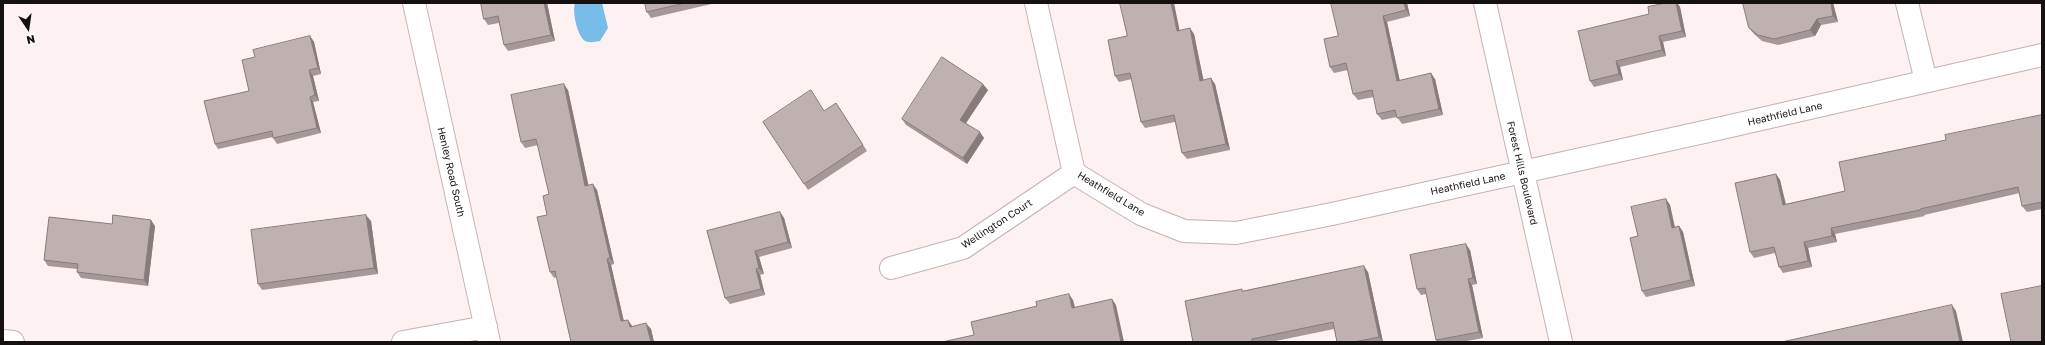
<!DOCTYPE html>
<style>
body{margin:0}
#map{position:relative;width:2045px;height:345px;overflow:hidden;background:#fef1f1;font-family:"Golos Text",sans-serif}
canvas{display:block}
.frame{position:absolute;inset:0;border:4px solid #161111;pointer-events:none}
.north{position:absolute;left:8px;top:8px;width:40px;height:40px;-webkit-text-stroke:3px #fff;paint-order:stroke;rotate:167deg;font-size:11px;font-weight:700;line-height:16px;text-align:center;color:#161111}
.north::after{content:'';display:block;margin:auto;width:14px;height:18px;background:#161111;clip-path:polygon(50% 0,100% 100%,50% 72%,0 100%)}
</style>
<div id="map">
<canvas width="2045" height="345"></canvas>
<div class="frame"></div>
<div class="north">N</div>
</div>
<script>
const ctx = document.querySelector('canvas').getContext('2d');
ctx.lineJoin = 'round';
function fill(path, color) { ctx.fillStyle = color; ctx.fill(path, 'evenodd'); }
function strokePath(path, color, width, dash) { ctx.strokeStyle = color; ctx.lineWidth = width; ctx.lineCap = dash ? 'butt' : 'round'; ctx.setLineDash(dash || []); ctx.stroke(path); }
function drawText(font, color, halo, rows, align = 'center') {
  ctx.font = font + ' "Golos Text",sans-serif'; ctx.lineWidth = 3; ctx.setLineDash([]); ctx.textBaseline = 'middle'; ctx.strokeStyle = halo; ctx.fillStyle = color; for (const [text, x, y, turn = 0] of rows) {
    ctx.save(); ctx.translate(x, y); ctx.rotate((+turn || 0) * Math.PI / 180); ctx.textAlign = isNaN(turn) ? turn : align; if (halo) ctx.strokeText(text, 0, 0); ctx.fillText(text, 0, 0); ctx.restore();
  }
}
fill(new Path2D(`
 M575 3H602L608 28 600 41C595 42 590 43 585 41 577 36 572 11 575 3Z`), '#78bce8');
const street = new Path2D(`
 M1036 3 1074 173 1141 214 1184 231 1236 233 1332 214 1713 130 2042 55
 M1485 3 1561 342
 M1907 3 1926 81
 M891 268 963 248 1074 173
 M3 341 13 342
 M403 342 486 327`);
const secondary = new Path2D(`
 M414 3 489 342`);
strokePath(street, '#c3b3b3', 24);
strokePath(secondary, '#c3b3b3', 24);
strokePath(street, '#fff', 22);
strokePath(secondary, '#fff', 22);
fill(new Path2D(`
 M481 3H547L555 41 508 51 504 45 499 23 488 25 484 19Z
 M645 3H716L651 18 647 12Z
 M1407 3 1410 16 1387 22 1400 81 1435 79 1443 115 1402 124 1397 117 1382 120 1377 114 1374 97 1358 100 1353 94 1348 70 1334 73 1330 67 1338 36Z
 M1666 3H1677L1680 7 1686 37 1663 42 1666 56 1620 67 1623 80 1594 87 1590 81 1649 14Z
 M1743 3H1833L1838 22 1821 25 1815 36 1778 45 1762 41 1754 34 1749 28Z
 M1179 30 1194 34 1203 80 1215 84 1230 150 1187 159 1182 153 1175 122 1145 128 1141 122 1132 79 1119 82 1115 76Z
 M310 36 314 42 321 74 313 76 319 101 313 102 321 133 277 144 273 138V137L218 149 215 144 249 91 255 57Z
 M568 90 588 185 597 190 614 264 611 265 624 321 628 320 632 326 651 329 654 342 556 277 554 278 550 272 547 215 549 194 538 145 525 148 521 142Z
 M988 90 966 123 984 138 967 164 906 125 902 119Z
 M836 103 867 151 808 190 763 122 825 111Z
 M2042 115V209L2027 212 2022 206 2020 193 1924 215 1925 216 1835 234 1837 242 1808 248 1812 267 1783 273 1779 267 1775 253 1754 258 1750 252 1776 174 1780 180 1786 204 1845 191 1946 140Z
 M1666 199 1670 205 1675 227 1679 226 1683 232 1695 286 1646 297 1642 291 1638 236Z
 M780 212 784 218 792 248 759 257 764 274 760 275 765 295 730 304 725 298 707 231Z
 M371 221 378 274 262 290 258 284Z
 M155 226 148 286 81 278 77 272V269L48 266 44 260Z
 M1470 250 1477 284 1472 285 1483 338 1462 342H1437L1436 340 1426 294 1421 295 1417 289Z
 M1368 272 1383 342H1337L1334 329 1271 342H1193L1243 291Z`), '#a59898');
fill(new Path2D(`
 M544 3H547L555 41 551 35Z
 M1171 3H1174L1181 37 1177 31Z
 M1404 3H1407L1410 16 1406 10Z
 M1676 3H1677L1680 7 1686 37 1682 31Z
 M1831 3H1833L1838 22 1833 16Z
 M1383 16 1387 22 1401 87 1397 81Z
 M1817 19 1821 25 1815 36 1810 30Z
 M1190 28 1194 34 1205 87 1200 81Z
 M310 36 314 42 321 74 318 68Z
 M1659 36 1663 42 1666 56 1662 50Z
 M1616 61 1620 67 1623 80 1619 74Z
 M309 70 313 76 319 101 315 95Z
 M1431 73 1435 79 1443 115 1439 109Z
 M1211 78 1215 84 1230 150 1226 144Z
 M564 84 568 90 590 192 585 186Z
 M983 84 988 90 964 126 960 120Z
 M310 97 313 102 321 133 317 128Z
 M980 132 984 138 967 164 963 158Z
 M1776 174 1780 180 1787 211 1783 205Z
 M593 184 597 190 614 264 610 258Z
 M1666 199 1670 205 1676 234 1672 228Z
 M780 212 784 218 792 248 788 242Z
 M366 215 371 221 378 274 374 268Z
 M151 220 155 226 148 286 144 280Z
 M1679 226 1683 232 1695 286 1691 280Z
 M1831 228 1835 234 1837 242 1832 236Z
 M1804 242 1808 248 1812 267 1808 261Z
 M1466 244 1470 250 1477 284 1473 278Z
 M755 251 759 257 764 274 759 268Z
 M607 259 611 265 625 327 621 321Z
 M1364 266 1368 272 1383 342 1379 337Z
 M756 269 760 275 765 295 761 289Z
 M1468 279 1472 285 1483 338 1479 332Z
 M1069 294 1073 300 1077 314 1072 308Z
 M1112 299 1116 305 1124 342H1121Z
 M1952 305 1956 311 1963 342H1960Z
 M628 320 632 326 634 333 630 327Z
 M646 323 651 329 654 342H651Z`), '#867c7c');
const building = new Path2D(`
 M481 3H544L551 35 504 45 498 16 484 19Z
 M645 3H685L647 12Z
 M1120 3H1171L1177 31 1190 28 1200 81 1211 78 1226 144 1182 153 1174 115 1141 122 1130 73 1115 76 1108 40 1127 36Z
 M1331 3H1404L1406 10 1383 16 1397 81 1431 73 1439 109 1397 118 1395 110 1377 114 1372 90 1353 94 1346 63 1330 67 1324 39 1338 36Z
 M1666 3H1676L1682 31 1659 36 1662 50 1616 61 1619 74 1590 81 1578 31 1649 14 1648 7Z
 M1743 3H1831L1833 16 1817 19 1810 30 1774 39 1758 35 1749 28Z
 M310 36 318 68 309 70 315 95 310 97 317 128 273 138 272 131 215 144 204 101 249 91 242 60 255 57 253 50Z
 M942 57 983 84 960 120 980 132 963 158 902 119Z
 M564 84 585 186 593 184 610 258 607 259 621 321 628 320 630 327 646 323 651 342H571L555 271 550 272 537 217 547 215 543 196 549 194 536 139 521 142 511 95Z
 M811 90 824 111 836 103 863 145 804 184 763 122Z
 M2042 115V202L2022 206 2018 187 1920 209V210L1831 228 1832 236 1804 242 1808 261 1779 267 1774 247 1750 252 1735 183 1776 174 1783 205 1845 191 1839 162 1946 140 1945 135Z
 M1666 199 1672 228 1679 226 1691 280 1642 291 1630 238 1638 236 1631 207Z
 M780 212 788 242 755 251 759 268 756 269 761 289 725 298 707 231Z
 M113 215 151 220 144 280 77 272 78 264 44 260 49 217 112 224Z
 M366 215 374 268 258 284 251 230Z
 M1466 244 1473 278 1468 279 1479 332 1436 340 1425 288 1417 289 1410 255Z
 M1364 266 1379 337 1354 342H1337L1333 322 1252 339V342H1193L1185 301 1242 289V291Z
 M2042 286V342H2011L2001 294Z
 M1069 294 1072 308 1112 299 1121 342H942L974 335 971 322 1037 306 1036 302Z
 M1952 305 1960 342H1782Z`);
fill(building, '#c0b1b1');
strokePath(building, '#867c7c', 1);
drawText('10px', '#161111', '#fff', [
 ["Heathfield Lane",1785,114,-13],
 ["Henley Road South",451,172,77],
 ["Forest Hills Boulevard",1522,173,77],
 ["Heathfield Lane",1468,184,-12],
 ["Heathfield Lane",1111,194,31],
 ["Wellington Court",997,224,-33]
]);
</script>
